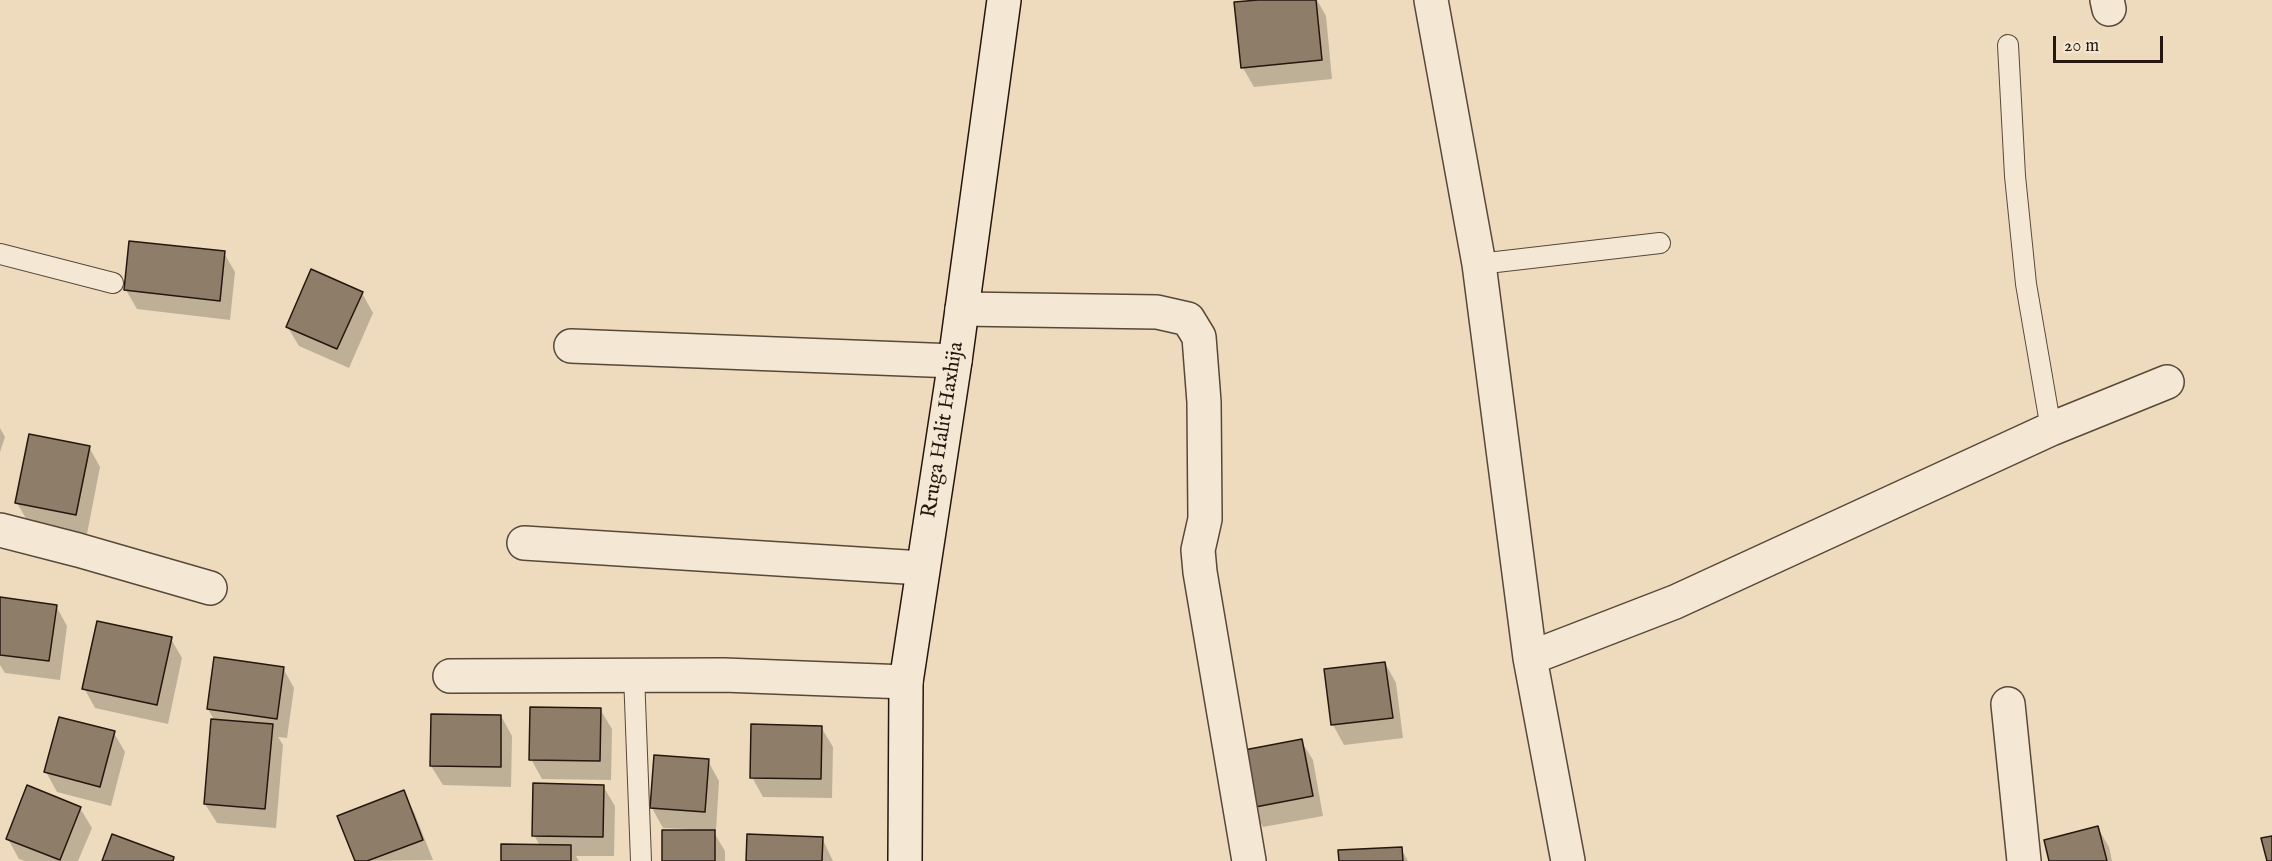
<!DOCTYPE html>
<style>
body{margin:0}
#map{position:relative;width:2272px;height:861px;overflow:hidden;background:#eedbbd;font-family:"IM FELL English",serif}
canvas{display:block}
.scale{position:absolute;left:2053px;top:36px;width:110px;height:27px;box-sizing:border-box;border:3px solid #25170e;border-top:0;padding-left:8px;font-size:18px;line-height:21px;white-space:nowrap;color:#25170e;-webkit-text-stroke:4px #f4e8d4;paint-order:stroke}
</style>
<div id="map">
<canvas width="2272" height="861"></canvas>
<div class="scale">20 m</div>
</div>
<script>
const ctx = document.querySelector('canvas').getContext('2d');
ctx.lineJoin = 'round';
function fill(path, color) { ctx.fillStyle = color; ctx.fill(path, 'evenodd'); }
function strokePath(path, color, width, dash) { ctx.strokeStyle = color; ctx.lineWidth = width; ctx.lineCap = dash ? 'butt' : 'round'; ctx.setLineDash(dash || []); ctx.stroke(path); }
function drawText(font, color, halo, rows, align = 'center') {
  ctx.font = font + ' "IM FELL English",serif'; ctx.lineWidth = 6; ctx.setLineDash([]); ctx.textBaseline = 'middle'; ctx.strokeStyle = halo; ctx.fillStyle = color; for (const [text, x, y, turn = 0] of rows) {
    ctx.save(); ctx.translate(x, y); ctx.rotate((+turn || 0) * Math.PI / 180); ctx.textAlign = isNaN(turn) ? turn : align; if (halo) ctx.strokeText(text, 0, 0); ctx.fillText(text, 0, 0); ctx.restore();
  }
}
fill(new Path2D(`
 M1273 0H1317L1326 16 1332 79 1254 87 1243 68Z
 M224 253 235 272 230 320 137 309 126 290Z
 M362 293 373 313 349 368 299 346 287 326Z
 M0 428 5 437 0 452Z
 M89 447 100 467 87 534 28 522 17 503Z
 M0 606H56L67 626 60 680 5 673 0 665Z
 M171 639 182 658 168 724 95 708 84 688Z
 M1385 663 1396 683 1403 738 1344 745 1333 725 1326 671Z
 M283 668 294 688 287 738 278 737 283 745 276 828 217 823 205 804 215 721 208 709Z
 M600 709 612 729 611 780 542 779 531 759Z
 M501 716 512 736 511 787 443 785 431 766Z
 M821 727 833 747 832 798 763 797 752 777Z
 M114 733 125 752 111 806 57 792 46 772Z
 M1301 741 1313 760 1323 816 1263 827 1252 807Z
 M708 761 719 781 716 831H713L725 851V861H663L687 829 663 828 652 808Z
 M603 786 615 806 614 856H576L579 861H502L540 846 534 835Z
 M403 792 414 812 433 860 356 861Z
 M80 808 92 828 78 861H25L19 859 8 839Z
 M2098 828 2109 847 2112 861H2051Z
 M822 838 833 861H747Z
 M1401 849 1408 861H1340Z`), '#0003');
const building = new Path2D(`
 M1258 0H1316L1322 60 1241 68 1234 2Z
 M129 241 225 251 220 301 124 290Z
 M311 269 363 292 337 349 286 327Z
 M29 434 90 446 76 515 15 503Z
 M0 597 57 605 49 661 0 655Z
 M97 621 172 637 157 705 82 689Z
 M214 657 284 667 277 719 207 709Z
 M1385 662 1393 718 1331 725 1324 669Z
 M530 707 601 708 600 761 529 760Z
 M431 714 501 715V767L430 766Z
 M59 717 115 731 100 787 44 772Z
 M211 719 273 724 265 809 204 804Z
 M751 724 822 726 821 779 750 778Z
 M1302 739 1313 796 1250 808 1239 751Z
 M654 755 709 759 705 812 650 808Z
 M533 783 604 785 603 837 532 836Z
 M27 785 81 807 60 860 6 839Z
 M404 790 423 840 367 861H355L337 816Z
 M2098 826 2107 861H2049L2044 840Z
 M662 830H715V861H662Z
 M112 834 174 857 173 861H102Z
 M747 834 823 837 822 861H746Z
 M2272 836V861H2267L2261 838Z
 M501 844 571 845V861H501Z
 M1402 847 1403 861H1339L1338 850Z`);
fill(building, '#8e7d69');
strokePath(building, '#25170e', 1.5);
const lane = new Path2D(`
 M2008 45 2015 176 2026 284 2051 429
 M0 254 113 283
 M1479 264 1660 243
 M634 674 641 861`);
const street = new Path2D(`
 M1431 0 1479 264 1530 658 1568 861
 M2107 0 2109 9
 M962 309 1157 312 1188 319 1199 337 1204 402 1205 519 1198 550 1200 572 1249 861
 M571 346 955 361
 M0 530 78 550 210 588
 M524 543 922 568
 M1530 658 1675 602 2051 429 2167 382
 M450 676 724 675 906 682
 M2008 704 2024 861`);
const secondary = new Path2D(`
 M905 861 906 682 955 361 1004 0`);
strokePath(lane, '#57483a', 22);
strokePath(street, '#57483a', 36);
strokePath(secondary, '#25170e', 36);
strokePath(lane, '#f4e8d4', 20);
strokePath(street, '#f4e8d4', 33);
strokePath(secondary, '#f4e8d4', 33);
drawText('21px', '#25170e', '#f4e8d4', [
 ["Rruga Halit Haxhija",944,430,-81]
]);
</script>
